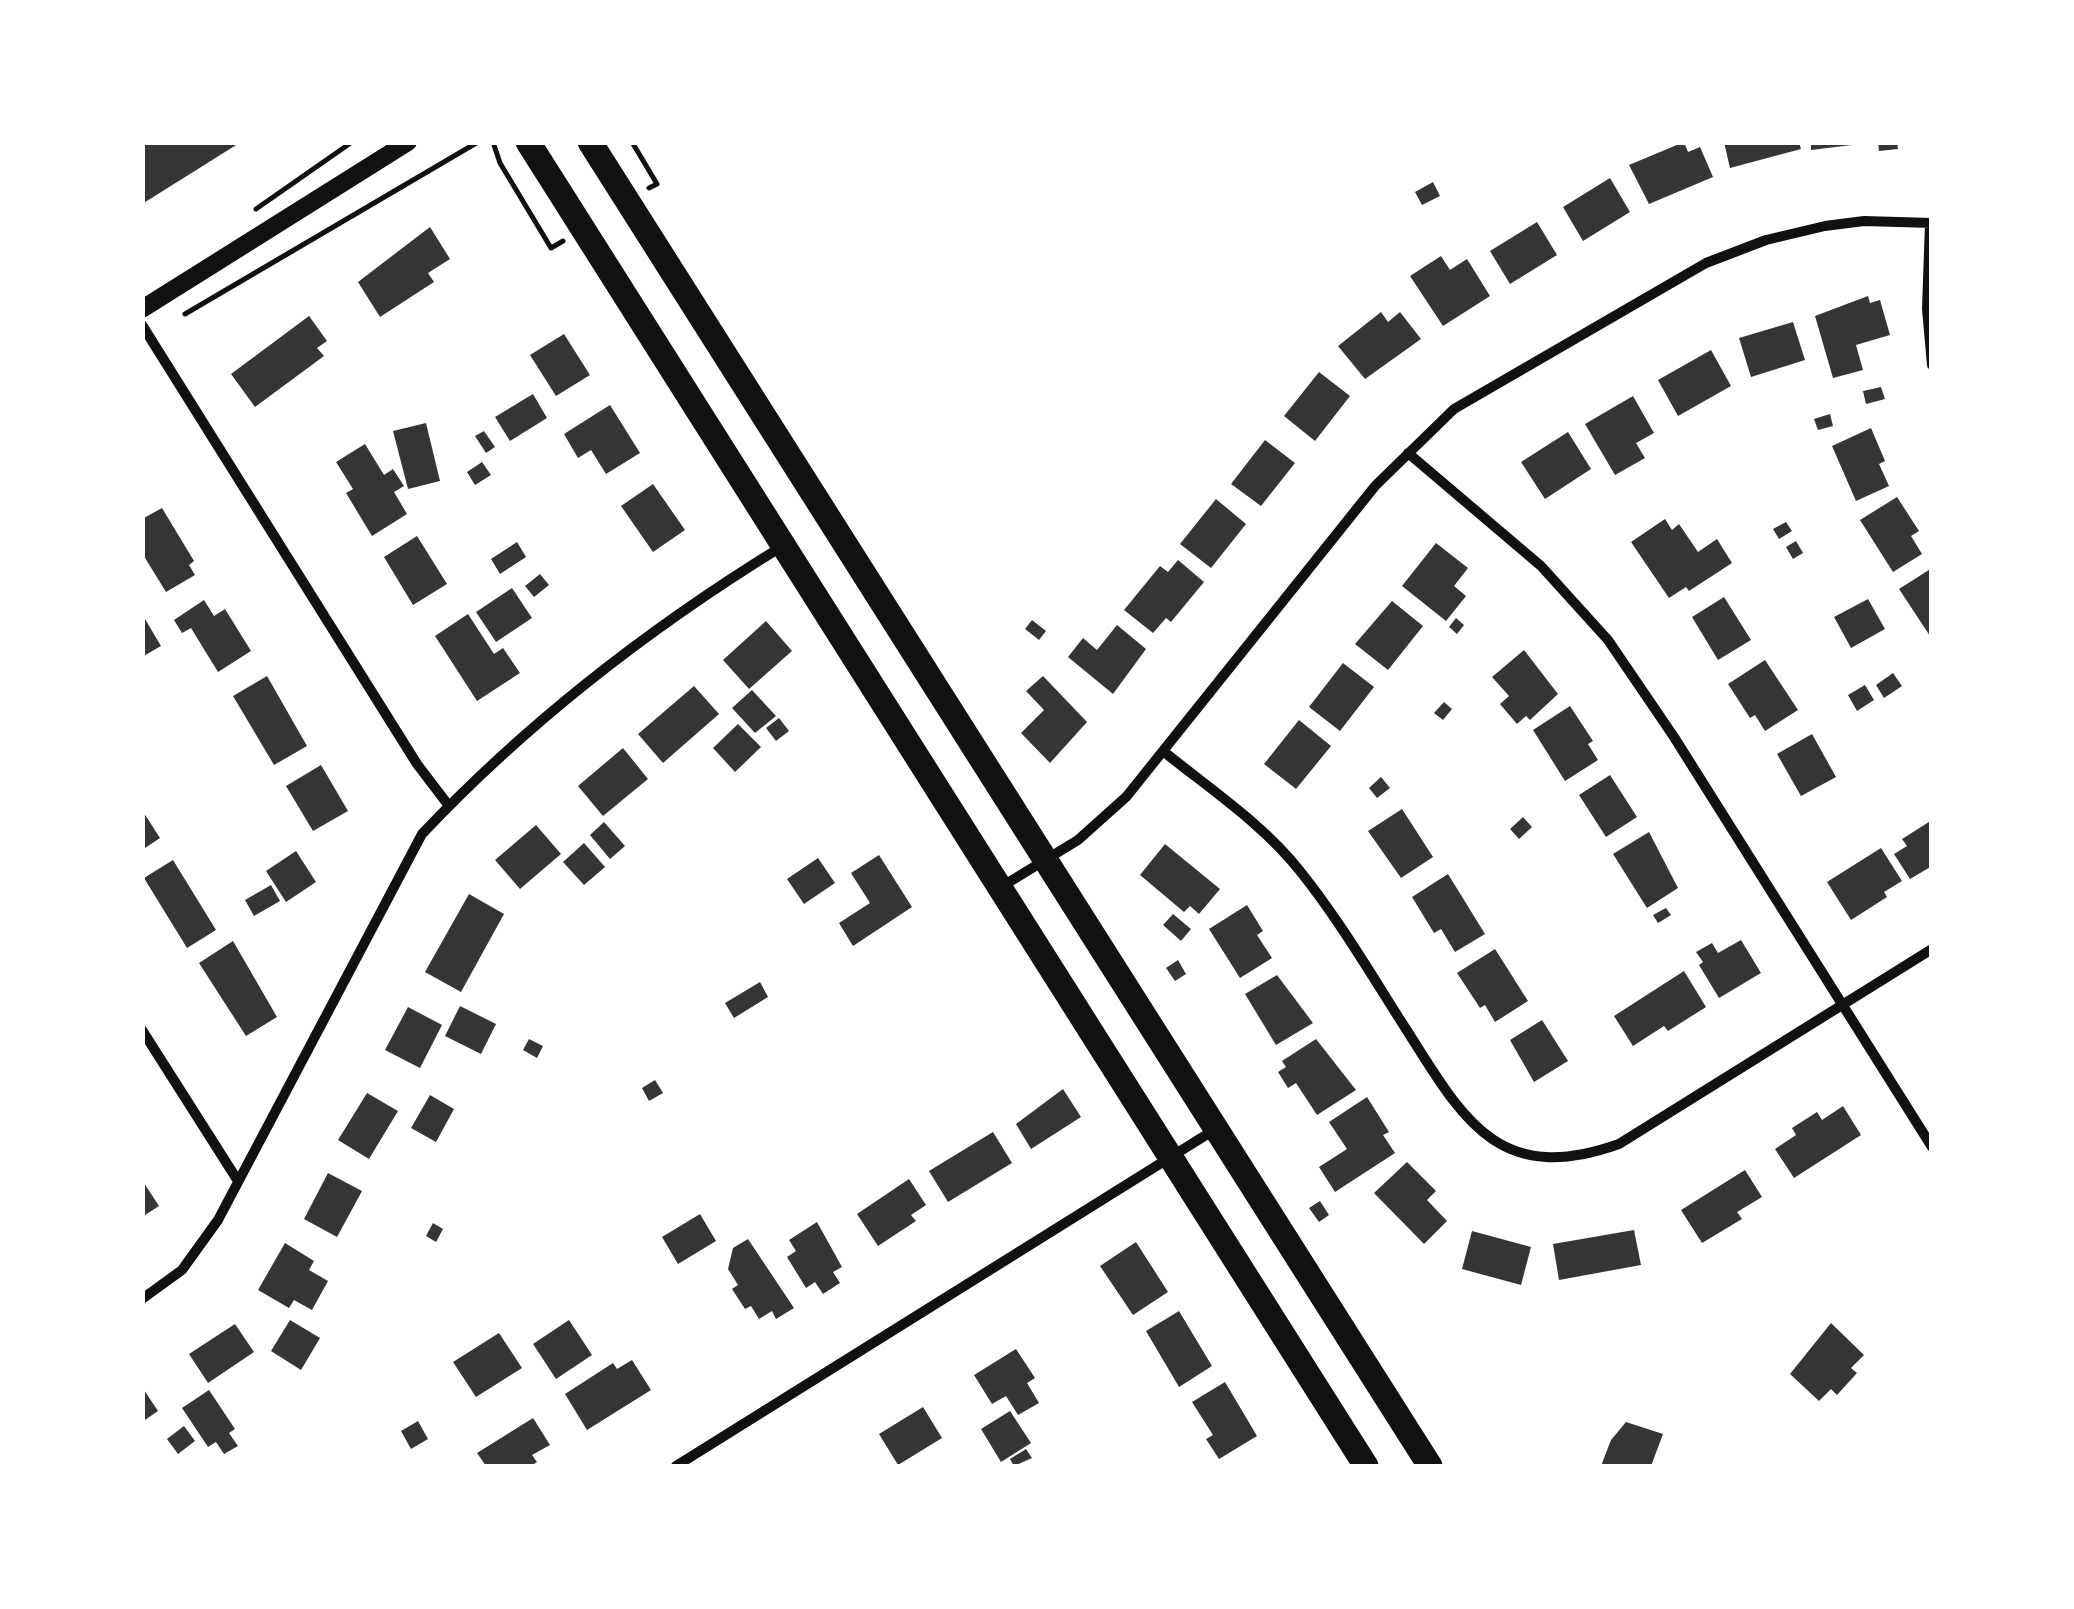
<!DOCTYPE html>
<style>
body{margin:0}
#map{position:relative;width:2074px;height:1609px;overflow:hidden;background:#fff;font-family:"Noto Serif",serif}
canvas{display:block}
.frame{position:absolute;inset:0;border:145px solid #fff;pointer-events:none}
</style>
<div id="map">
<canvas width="2074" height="1609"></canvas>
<div class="frame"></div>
</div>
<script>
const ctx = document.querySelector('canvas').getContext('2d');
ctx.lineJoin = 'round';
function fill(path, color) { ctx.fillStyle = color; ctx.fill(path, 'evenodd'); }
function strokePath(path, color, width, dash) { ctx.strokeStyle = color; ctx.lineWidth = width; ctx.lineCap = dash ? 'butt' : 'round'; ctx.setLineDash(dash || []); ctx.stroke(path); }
fill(new Path2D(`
 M142 142H241L142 204Z
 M1684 142 1688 152 1700 147 1713 177 1649 204 1629 165Z
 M1724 142H1799L1801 149 1730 168Z
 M1811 142H1852V145L1811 150Z
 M1878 142H1897L1898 149 1879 151Z
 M1610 178 1630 212 1583 241 1563 207Z
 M1433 182 1440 196 1422 205 1415 192Z
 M1537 222 1557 255 1510 284 1490 251Z
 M430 227 450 259 428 273 434 282 380 317 358 282Z
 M1441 256 1450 270 1467 259 1490 296 1443 326 1410 276Z
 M1868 296 1870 303 1880 300 1890 335 1856 345 1863 370 1833 378 1815 316Z
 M1381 312 1388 322 1400 312 1421 339 1365 379 1338 346Z
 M309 316 327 341 317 348 324 356 255 407 231 374Z
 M1793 322 1805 360 1751 377 1739 338Z
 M564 334 590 375 556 396 530 355Z
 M1711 350 1731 386 1678 416 1658 380Z
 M1319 372 1350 396 1315 441 1284 416Z
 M1881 387 1885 399 1866 404 1863 391Z
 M533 394 547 418 510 441 495 417Z
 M1633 396 1654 433 1636 443 1645 458 1615 475 1585 424Z
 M610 405 640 453 606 474 591 450 578 458 564 434Z
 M1830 414 1833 426 1818 430 1814 419Z
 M426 423 440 481 408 489 393 431Z
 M1871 428 1885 461 1879 464 1889 486 1856 501 1832 446Z
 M484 431 495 447 486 453 475 436Z
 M1568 432 1591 469 1545 499 1521 462Z
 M1265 440 1295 463 1261 506 1231 484Z
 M365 444 384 475 393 469 404 486 394 492 407 514 372 536 346 493 353 489 336 462Z
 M482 462 491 475 475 485 467 472Z
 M653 484 685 530 653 552 621 506Z
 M1897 497 1919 531 1911 536 1922 554 1893 572 1860 520Z
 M1216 499 1246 524 1211 568 1180 544Z
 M162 508 194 561 189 565 195 575 166 592 142 553V519Z
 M1665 519 1672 530 1679 524 1698 552 1717 539 1732 563 1689 591 1686 587 1669 598 1631 542Z
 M1786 522 1792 531 1779 539 1773 529Z
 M417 536 447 584 413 605 384 557Z
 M1796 541 1803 553 1793 559 1786 547Z
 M517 542 526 557 500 574 491 559Z
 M1436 543 1468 568 1454 586 1466 596 1446 621 1402 586Z
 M1178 560 1204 582 1171 622 1166 618 1153 633 1124 610 1160 566 1168 572Z
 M1932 568V639L1899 589Z
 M540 574 549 585 534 597 525 586Z
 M512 588 532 618 496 642 476 612Z
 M1724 597 1751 640 1718 660 1692 617Z
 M1868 599 1885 629 1851 648 1834 617Z
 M204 600 214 616 225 609 251 651 218 672 191 628 182 633 174 620Z
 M1392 601 1423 626 1388 670 1355 644Z
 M142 614 161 646 142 657Z
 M468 614 494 654 503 648 520 673 477 701 435 636Z
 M1456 618 1464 625 1457 634 1449 627Z
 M1032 620 1046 631 1039 640 1025 629Z
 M766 621 792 651 749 689 723 660Z
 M1117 625 1146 649 1113 694 1068 657 1083 638 1097 650Z
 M1524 650 1558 694 1530 720 1526 716 1517 724 1500 704 1509 696 1492 677Z
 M1765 660 1798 710 1765 731 1755 715 1750 718 1728 684Z
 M1343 663 1374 687 1340 731 1309 707Z
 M1893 673 1902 686 1884 698 1876 685Z
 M267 676 307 746 274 765 233 696Z
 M1043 676 1087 722 1050 763 1021 733 1044 710 1026 691Z
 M1865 685 1874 700 1857 711 1848 695Z
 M694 686 719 714 663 763 638 734Z
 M752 690 776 716 755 733 732 708Z
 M1444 702 1452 709 1443 720 1434 713Z
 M1570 706 1593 741 1588 744 1598 760 1565 781 1533 730Z
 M779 718 789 731 776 741 766 728Z
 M1299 720 1331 746 1296 789 1264 764Z
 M738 724 761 747 735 772 713 748Z
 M1812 734 1836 777 1801 796 1777 754Z
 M623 748 648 779 603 816 578 786Z
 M321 765 348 811 313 831 286 786Z
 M1610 775 1637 817 1606 837 1579 795Z
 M1381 777 1390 788 1377 798 1369 788Z
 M1402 809 1433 857 1401 878 1368 831Z
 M142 810 160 838 142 850Z
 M1523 817 1532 827 1519 839 1510 829Z
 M1932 820V866L1910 879 1894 854 1907 846 1902 839Z
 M604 822 625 846 610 859 590 835Z
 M536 825 561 854 520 889 495 860Z
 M1649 832 1678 888 1647 908 1613 854Z
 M584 843 605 867 584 885 563 862Z
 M1165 844 1220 889 1199 914 1190 906 1184 912 1140 875Z
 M1881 848 1902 881 1884 892 1887 897 1851 920 1827 882Z
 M296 851 316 882 286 902 266 871Z
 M879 855 912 907 853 946 839 923 870 903 851 873Z
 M818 858 835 883 804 904 787 879Z
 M173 860 216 930 187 948 144 878Z
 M1448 874 1485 934 1455 952 1441 929 1434 933 1412 897Z
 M271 885 280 901 254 916 245 900Z
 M469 894 504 914 461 992 425 972Z
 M1247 905 1263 931 1257 935 1272 958 1240 978 1209 929Z
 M1666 908 1671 915 1658 923 1653 915Z
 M1173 914 1191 929 1181 941 1163 925Z
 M1741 940 1761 973 1719 998 1699 965 1703 962 1696 952 1712 943 1718 953Z
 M233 941 277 1017 246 1036 199 963Z
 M1495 949 1528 1001 1495 1022 1485 1005 1480 1008 1457 973Z
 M1178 960 1186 974 1175 981 1166 968Z
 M1684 971 1706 1007 1668 1031 1664 1026 1633 1046 1614 1016Z
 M1277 975 1313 1023 1276 1045 1245 994Z
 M760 982 768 997 734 1018 725 1003Z
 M460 1006 496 1024 481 1054 445 1036Z
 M408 1007 442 1025 420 1068 385 1050Z
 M1542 1020 1568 1061 1534 1082 1510 1040Z
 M529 1039 543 1046 537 1058 523 1050Z
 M1316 1039 1356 1090 1317 1115 1296 1083 1288 1088 1278 1072 1286 1067 1282 1061Z
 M655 1080 663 1093 649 1101 642 1088Z
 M1063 1089 1081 1117 1031 1149 1016 1124Z
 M367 1093 398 1111 369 1159 338 1140Z
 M430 1095 454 1109 436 1142 411 1128Z
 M1367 1097 1389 1132 1383 1135 1395 1153 1335 1192 1319 1167 1347 1149 1329 1122Z
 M1843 1106 1861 1135 1794 1178 1775 1149 1796 1135 1792 1128 1817 1112 1822 1120Z
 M993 1132 1012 1163 948 1202 929 1171Z
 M1407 1162 1436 1191 1427 1200 1447 1221 1424 1244 1374 1193Z
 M1745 1170 1762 1197 1737 1212 1742 1219 1702 1243 1681 1210Z
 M328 1173 362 1191 337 1237 304 1219Z
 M909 1179 926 1205 911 1215 916 1221 878 1246 857 1214Z
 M142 1180 159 1206 142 1217Z
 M1320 1201 1329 1215 1319 1222 1309 1208Z
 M700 1214 716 1241 678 1264 662 1237Z
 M817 1222 842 1267 833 1272 840 1283 823 1294 815 1282 806 1288 787 1257 796 1251 789 1240Z
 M433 1223 443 1229 436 1242 426 1236Z
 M1634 1230 1641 1265 1559 1280 1553 1244Z
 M1472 1231 1531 1247 1521 1285 1462 1269Z
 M748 1239 794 1308 776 1319 772 1311 759 1319 751 1306 745 1309 732 1289 738 1285 728 1269 733 1248Z
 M1136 1242 1168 1292 1133 1315 1100 1266Z
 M285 1243 314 1261 309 1270 328 1281 312 1310 294 1300 289 1308 258 1290Z
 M1179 1311 1212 1366 1179 1387 1146 1331Z
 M290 1320 320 1338 301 1370 271 1351Z
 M569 1320 592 1355 556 1379 533 1344Z
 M1831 1323 1864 1355 1851 1368 1857 1373 1837 1395 1831 1389 1819 1401 1790 1374Z
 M235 1324 254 1352 208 1383 189 1354Z
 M499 1333 522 1368 476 1397 453 1362Z
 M1016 1349 1035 1378 1027 1383 1039 1403 1018 1415 1006 1396 992 1404 974 1375Z
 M632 1360 651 1390 587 1430 565 1394 613 1363 617 1369Z
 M1225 1382 1257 1436 1219 1459 1206 1439 1213 1435 1192 1402Z
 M142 1387 158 1411 142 1422Z
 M209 1390 235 1429 229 1433 238 1446 224 1454 216 1442 208 1447 182 1408Z
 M923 1407 942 1438 898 1465 879 1434Z
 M1010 1411 1031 1443 1001 1462 981 1429Z
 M533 1418 550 1445 532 1455 537 1462 531 1466H486L477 1453Z
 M418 1421 428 1439 411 1449 401 1431Z
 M1626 1422 1663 1434 1651 1466H1601L1611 1440Z
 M184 1426 195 1441 178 1454 167 1439Z
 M1026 1449 1032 1458 1014 1466 1010 1459Z`), '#353535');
strokePath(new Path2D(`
 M493 142 500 163 551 248 563 241
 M632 142 657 184 649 188
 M256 209 352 142
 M185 314 478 142`), '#111', 5);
strokePath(new Path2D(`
 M1930 223 1927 309 1932 365
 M142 325 417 764 449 806
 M1408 453 1541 566 1608 640 1674 737 1932 1147
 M1163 751C1210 789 1263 824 1300 871 1340 921 1372 976 1406 1029 1463 1119 1498 1187 1619 1144L1932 949
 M1001 887 1078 840 1126 797 1375 486 1454 409 1706 263 1766 240 1825 226 1864 221 1932 223
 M142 1030 238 1181
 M142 1299 182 1270 218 1220 422 834C527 723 651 627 781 547
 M676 1466 1214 1130`), '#111', 10);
strokePath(new Path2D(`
 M142 309 408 142`), '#111', 18);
strokePath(new Path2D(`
 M528 142 1366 1466
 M590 142 1430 1466`), '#111', 25);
</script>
